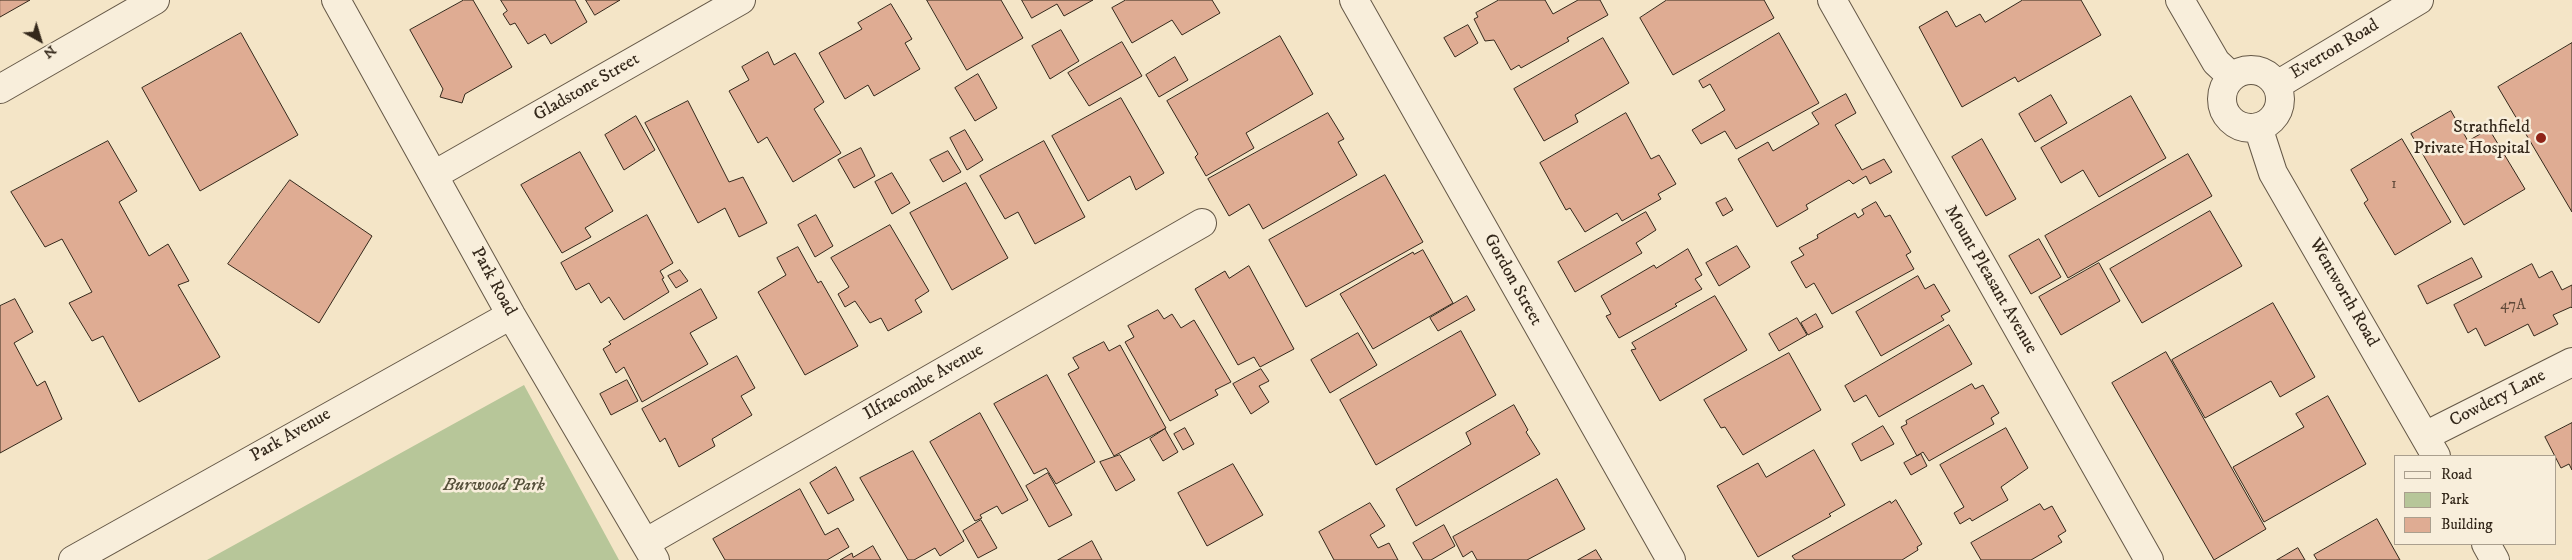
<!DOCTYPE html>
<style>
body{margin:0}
#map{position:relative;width:2572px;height:560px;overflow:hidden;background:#f4e5c7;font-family:"IM FELL DW Pica",serif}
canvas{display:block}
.legend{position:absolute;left:2394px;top:455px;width:162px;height:90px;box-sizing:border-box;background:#f8eedb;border:1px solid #aa9f8e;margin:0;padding:6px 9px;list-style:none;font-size:15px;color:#34281b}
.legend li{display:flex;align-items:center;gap:10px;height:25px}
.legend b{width:25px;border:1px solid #aa9f8e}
.north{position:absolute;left:15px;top:15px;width:50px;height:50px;-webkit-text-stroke:4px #f8eedb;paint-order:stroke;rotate:141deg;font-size:14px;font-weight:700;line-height:20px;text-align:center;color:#34281b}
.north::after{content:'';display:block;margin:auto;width:18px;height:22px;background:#34281b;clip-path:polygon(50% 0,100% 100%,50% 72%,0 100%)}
</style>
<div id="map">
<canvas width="2572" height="560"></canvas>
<ul class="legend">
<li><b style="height:6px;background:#f8eedb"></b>Road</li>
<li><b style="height:14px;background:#b7c699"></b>Park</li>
<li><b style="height:14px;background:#dfac93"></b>Building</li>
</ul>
<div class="north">N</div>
</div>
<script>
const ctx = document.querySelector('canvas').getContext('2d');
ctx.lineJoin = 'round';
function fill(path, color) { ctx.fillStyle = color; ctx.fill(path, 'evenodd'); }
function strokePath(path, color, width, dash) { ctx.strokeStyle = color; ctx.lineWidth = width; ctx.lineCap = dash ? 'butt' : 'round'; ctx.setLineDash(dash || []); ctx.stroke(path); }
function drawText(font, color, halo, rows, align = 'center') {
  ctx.font = font + ' "IM FELL DW Pica",serif'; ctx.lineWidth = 5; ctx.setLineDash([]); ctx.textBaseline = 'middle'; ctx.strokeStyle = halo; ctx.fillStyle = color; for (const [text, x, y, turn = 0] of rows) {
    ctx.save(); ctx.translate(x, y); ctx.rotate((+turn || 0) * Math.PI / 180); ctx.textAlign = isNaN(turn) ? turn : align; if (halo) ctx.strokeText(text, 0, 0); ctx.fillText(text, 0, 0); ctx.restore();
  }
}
fill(new Path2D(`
 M524 385 619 560H207Z`), '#b7c699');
const building = new Path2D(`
 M0 0H30L0 17Z
 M464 0H473L512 67 465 94 462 103 440 97 443 89 410 30Z
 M501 0H575L587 22 551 44 545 34 528 44 515 23 510 25 503 14 507 11Z
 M586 0H620L595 15Z
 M927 0H1001L1023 38 967 70Z
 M1022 0H1093L1064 16 1057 4 1032 18Z
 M1126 0H1212L1220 13 1182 35 1172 20 1132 43 1112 8Z
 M1499 0H1545L1553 14 1578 0H1600L1608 15 1567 38 1569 41 1521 68 1519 65 1511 70 1494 40 1485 41 1474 19 1478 17 1476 13Z
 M1667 0H1764L1774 18 1673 75 1640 18Z
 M2023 0H2081L2101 35 2018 82 2015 77 1962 107 1919 27 1947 11 1956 27 1980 14 1985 22Z
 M891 4 912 39 905 43 920 69 874 96 868 85 845 99 819 53 862 29 858 23Z
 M1468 25 1478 43 1455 57 1444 38Z
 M1061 30 1079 61 1050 79 1032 46Z
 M241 33 298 135 200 191 142 88Z
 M1779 33 1819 103 1736 149 1725 131 1701 144 1692 130 1725 110 1710 84 1703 88 1699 81Z
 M1280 36 1313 94 1246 133 1254 148 1206 176 1195 157 1198 154 1167 101Z
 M1603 38 1629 83 1575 115 1578 122 1544 141 1514 89Z
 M1122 42 1142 76 1089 106 1068 73Z
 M2572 43V212L2498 87Z
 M768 52 774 65 795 53 824 102 814 109 841 153 793 182 767 137 758 143 729 91 749 80 742 67Z
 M1175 57 1188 80 1159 97 1146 75Z
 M978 74 997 108 975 121 955 88Z
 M1846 94 1856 113 1835 125 1862 170 1884 159 1892 172 1870 184 1866 176 1853 184 1849 180 1806 205 1808 209 1777 227 1738 159 1768 142 1773 151 1819 124 1812 113Z
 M2051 95 2067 123 2035 142 2019 114Z
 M2131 96 2166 158 2099 197 2083 170 2061 183 2041 148Z
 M1121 98 1164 173 1136 190 1130 176 1088 201 1052 136Z
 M688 101 729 182 743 177 767 223 739 237 725 208 698 223 645 123Z
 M2451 111 2468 141 2489 129 2525 189 2464 225 2411 134Z
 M1328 113 1344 139 1338 142 1357 175 1263 229 1249 204 1229 216 1208 179Z
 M1626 113 1651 159 1659 155 1676 184 1658 194 1661 199 1622 221 1617 213 1585 232 1570 208 1566 210 1540 163Z
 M636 116 655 150 624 170 605 135Z
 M965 130 983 160 967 170 950 138Z
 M1982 139 2016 199 1986 216 1952 157Z
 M2402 139 2451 222 2395 255 2364 203 2368 200 2351 170Z
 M108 141 137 191 119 202 149 256 168 244 189 281 178 285 220 357 139 402 103 336 92 341 69 303 92 292 62 239 45 247 11 192Z
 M1044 141 1085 217 1035 244 1018 212 1005 219 980 176Z
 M861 148 875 176 854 188 838 160Z
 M948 151 961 172 943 182 930 160Z
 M580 152 613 211 585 228 591 237 562 253 521 185Z
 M2188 154 2212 196 2068 278 2045 236Z
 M892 173 910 203 892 214 875 182Z
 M1385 175 1423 242 1306 307 1269 240Z
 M290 180 372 236 319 323 228 264Z
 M966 183 1008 258 952 290 910 213Z
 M1726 198 1733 210 1723 216 1716 203Z
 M1876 202 1885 217 1890 215 1911 252 1906 255 1914 269 1832 314 1814 283 1806 288 1791 262 1804 255 1799 248 1818 238 1817 235 1855 213 1858 218 1864 214 1862 210Z
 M2210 211 2242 266 2142 323 2110 269Z
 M1646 212 1656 230 1636 243 1642 253 1575 292 1558 262Z
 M647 215 673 263 660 271 664 278 662 279 669 292 624 320 609 297 601 303 589 283 576 290 561 263Z
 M816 215 833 246 815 257 798 225Z
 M890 225 929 291 915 300 922 312 888 331 881 318 870 323 855 301 845 307 838 294 849 287 831 258Z
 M2039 239 2061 277 2031 294 2009 256Z
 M1737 246 1750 267 1719 286 1706 263Z
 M798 247 818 283 821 281 858 346 805 375 758 292 786 275 777 258Z
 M1688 249 1702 275 1695 279 1702 289 1675 304 1677 306 1619 338 1606 316 1611 314 1601 296 1654 265 1656 268Z
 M1423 250 1453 303 1373 349 1340 294 1413 252 1414 254Z
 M2472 258 2482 277 2427 304 2418 286Z
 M2099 263 2120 301 2061 335 2039 297Z
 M2532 264 2539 278 2552 271 2562 290 2572 285V308L2571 307 2553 315 2558 324 2534 336 2528 324 2485 346 2476 328 2468 333 2454 305Z
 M1249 266 1294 349 1260 367 1254 357 1238 365 1195 289 1225 271 1229 278Z
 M680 270 688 281 676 288 668 276Z
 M1918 276 1925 289 1934 284 1950 311 1941 316 1944 320 1881 356 1856 312Z
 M701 289 717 318 690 333 708 364 642 402 624 367 616 373 603 349 611 344 609 342Z
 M1467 296 1475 310 1438 331 1430 318Z
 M1715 296 1747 350 1660 401 1631 350 1636 349 1632 343Z
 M15 299 33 332 14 343 37 386 45 381 62 419 0 453V306Z
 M2273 303 2315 377 2280 397 2271 381 2205 418 2172 360Z
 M1158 310 1164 319 1172 314 1181 328 1194 320 1231 382 1215 390 1218 395 1170 421 1125 342 1134 337 1128 326Z
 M1816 314 1823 327 1808 335 1801 323Z
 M1797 318 1807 335 1779 351 1769 334Z
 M1949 325 1972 364 1879 417 1866 395 1854 402 1845 386Z
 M1461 331 1496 395 1376 465 1340 400Z
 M1358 333 1377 365 1330 393 1311 360Z
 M1104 342 1109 351 1120 345 1166 428 1114 456 1068 374 1079 368 1073 358Z
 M2166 352 2266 529 2214 560 2112 383Z
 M1789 353 1821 410 1743 455 1725 427 1721 428 1704 400Z
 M737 356 755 388 741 396 752 415 712 439 715 446 679 467 665 438 660 442 642 409Z
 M1261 369 1269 381 1259 386 1269 402 1251 414 1233 384Z
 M1047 375 1095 462 1056 484 1046 468 1034 474 994 404Z
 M627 380 638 401 611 415 600 394Z
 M1972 384 1975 389 1983 385 1999 413 1991 418 1994 424 1929 461 1923 452 1917 456 1901 427 1907 424 1906 421Z
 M2328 396 2366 464 2264 522 2233 467 2304 427 2296 414Z
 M1514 405 1528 430 1526 432 1540 454 1416 526 1396 489 1471 444 1466 433Z
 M980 413 1028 500 1002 514 997 506 980 515 982 518 975 521 930 442Z
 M2572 423V470L2569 464 2561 468 2545 437Z
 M1883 426 1894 444 1861 461 1852 444Z
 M1185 428 1194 444 1183 450 1174 434Z
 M2006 428 2028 468 2001 487 2008 500 1972 521 1970 518 1960 524 1954 513 1964 507 1940 465Z
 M1165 429 1178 452 1163 461 1150 439Z
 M1814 450 1845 505 1829 514 1831 516 1758 557 1717 486 1758 463 1766 477Z
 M913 451 964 541 940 556 935 548 914 560H908L860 478Z
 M1921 454 1927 466 1911 475 1904 463Z
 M1120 455 1135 480 1116 491 1100 462Z
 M1233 464 1263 515 1207 546 1178 493Z
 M836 467 854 500 828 514 810 483Z
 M1048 473 1072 515 1049 527 1026 486Z
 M1557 479 1585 529 1527 560H1477L1472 551 1463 557 1453 537Z
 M800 489 825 535 838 528 849 547 827 560H725L713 539Z
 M1896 500 1922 544 1917 547 1918 550 1902 560H1795L1792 556 1890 501 1891 503Z
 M1370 503 1385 526 1370 535 1378 548 1389 543 1398 560H1334L1319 532Z
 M2040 504 2044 510 2052 506 2066 531 2058 536 2062 542 2031 560H1981L1971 543Z
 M2377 519 2400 560H2317L2314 555Z
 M981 520 997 548 978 558 963 531Z
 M1444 525 1455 546 1431 560H1423L1413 543Z
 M1092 541 1102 560H1058Z
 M873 546 881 560H840L852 553 853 557Z
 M2298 548 2305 560H2277Z
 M1596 550 1602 560H1578Z`);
fill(building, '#dfac93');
strokePath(building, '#34281b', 1);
const minor = new Path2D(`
 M336 0 511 315 655 560
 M1354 0 1671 560
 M1832 0 2149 560
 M2180 0 2216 62 2232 77
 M2222 99a29 29 0 1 1 58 0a29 29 0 1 1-58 0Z
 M2277 85 2419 0
 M0 89 155 0
 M2258 127 2273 173 2436 456
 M434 175 741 0
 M2425 436 2572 362
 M645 543 1202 223
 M2486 544 2495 560
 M73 560 511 315`);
strokePath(minor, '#645746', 30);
strokePath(minor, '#f8eedb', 28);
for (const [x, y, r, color] of [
 [2541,138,6,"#8f2418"]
]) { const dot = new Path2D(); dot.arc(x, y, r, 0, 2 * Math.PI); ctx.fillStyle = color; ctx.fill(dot); strokePath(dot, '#f8eedb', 2); }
drawText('15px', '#5f4939', null, [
 ["1",2394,185],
 ["47A",2513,306]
]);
drawText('18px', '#34281b', '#f8eedb', [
 ["Everton Road",2335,50,-31],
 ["Gladstone Street",587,88,-30],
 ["Gordon Street",1512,280,61],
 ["Mount Pleasant Avenue",1990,280,60],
 ["Park Road",493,282,61],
 ["Wentworth Road",2343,293,60],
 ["Ilfracombe Avenue",924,383,-30],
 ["Cowdery Lane",2498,399,-27],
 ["Park Avenue",291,436,-30]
]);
drawText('18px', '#34281b', '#f8eedb', [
 ["Strathfield",2530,128],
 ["Private Hospital",2530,149]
], 'right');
drawText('italic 18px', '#55503a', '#f8eedb', [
 ["Burwood Park",494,486]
]);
</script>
